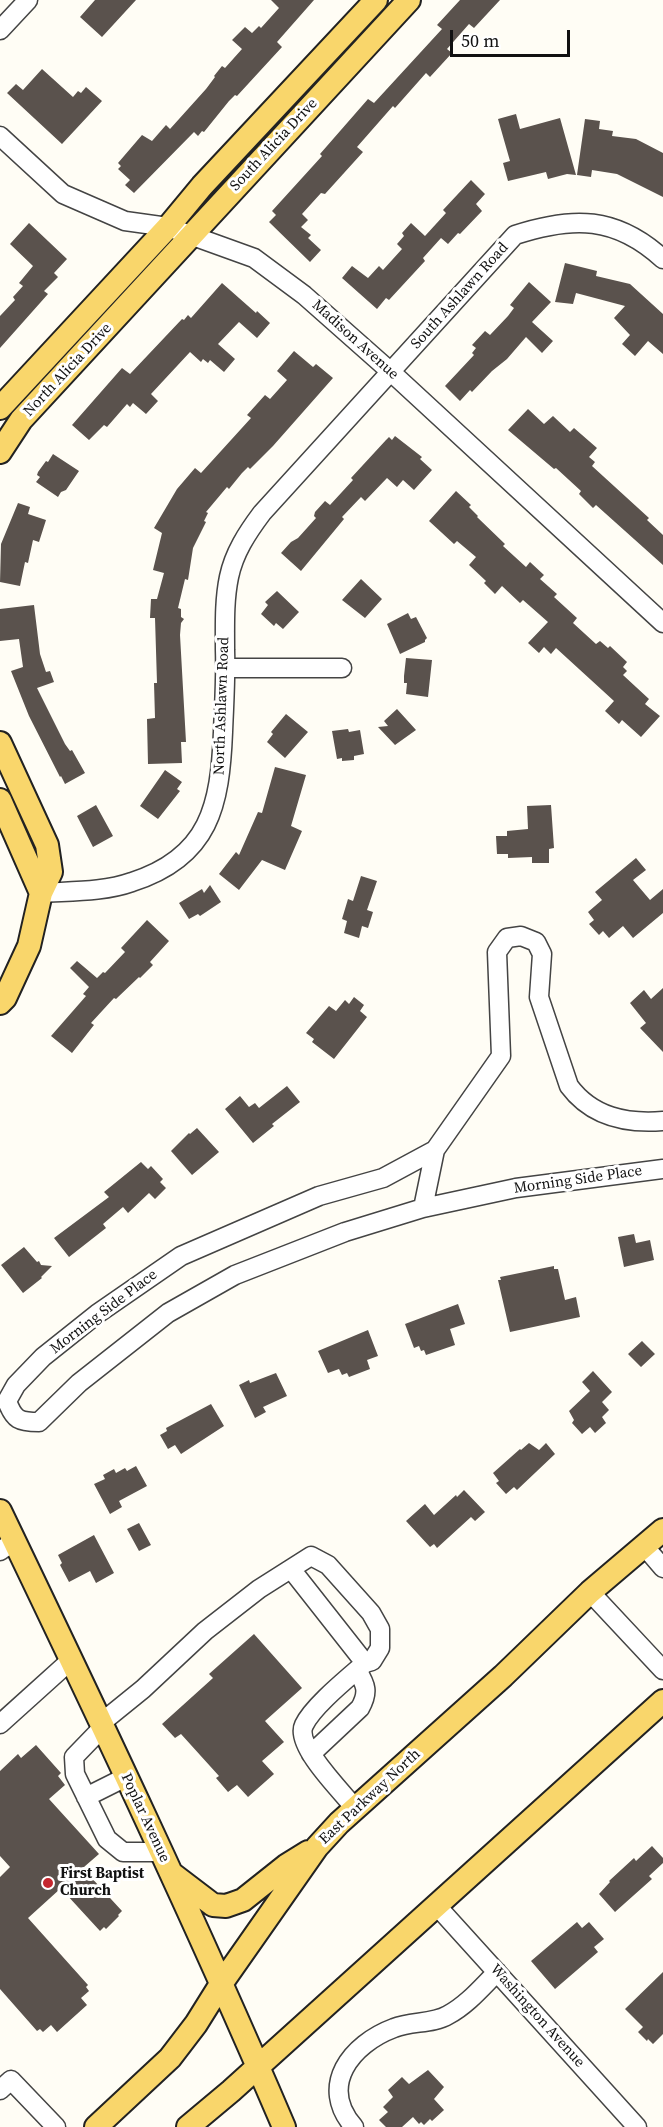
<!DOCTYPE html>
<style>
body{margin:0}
#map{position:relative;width:663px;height:2127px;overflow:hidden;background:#fffdf5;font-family:"Source Serif 4",serif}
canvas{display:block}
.scale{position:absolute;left:450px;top:30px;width:120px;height:27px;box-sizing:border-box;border:3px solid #111;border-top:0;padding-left:8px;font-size:18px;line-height:21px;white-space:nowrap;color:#111;-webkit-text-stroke:4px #fff;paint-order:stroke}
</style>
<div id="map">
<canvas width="663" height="2127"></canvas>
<div class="scale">50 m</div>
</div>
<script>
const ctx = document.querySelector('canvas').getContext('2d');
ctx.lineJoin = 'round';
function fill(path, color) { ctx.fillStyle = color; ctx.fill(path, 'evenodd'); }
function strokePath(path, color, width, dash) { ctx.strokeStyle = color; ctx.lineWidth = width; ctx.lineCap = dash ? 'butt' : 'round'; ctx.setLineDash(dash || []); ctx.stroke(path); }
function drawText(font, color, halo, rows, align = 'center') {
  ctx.font = font + ' "Source Serif 4",serif'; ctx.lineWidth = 6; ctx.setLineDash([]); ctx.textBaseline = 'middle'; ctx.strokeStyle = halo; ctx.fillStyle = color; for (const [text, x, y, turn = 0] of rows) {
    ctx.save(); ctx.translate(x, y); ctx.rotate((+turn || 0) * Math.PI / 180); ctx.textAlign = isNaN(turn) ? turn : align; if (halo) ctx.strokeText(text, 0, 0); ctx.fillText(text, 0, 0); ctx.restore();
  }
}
fill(new Path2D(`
 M95 0H136L102 37 80 17Z
 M271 0H314L277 42 282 47 237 96 235 95 229 101 204 132 202 131 198 136 194 132 134 193 125 185 130 180 118 169 121 166 118 163 142 135 152 141 166 125 170 129 206 89 215 77 214 76 222 66 225 68 242 49 232 40 245 27 252 33 259 26 261 28 279 8Z
 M460 0H500L474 28 469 24 447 49 452 53 430 77 426 73 395 108 393 106 357 147 363 152 325 194 321 193 302 214 308 220 301 227 311 235 308 238 321 250 310 262 269 222 276 215 272 211 322 156 320 154 368 99 374 103 442 29 437 25Z
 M42 69 73 97 78 91 81 93 86 87 102 101 62 144 7 93 16 84 23 90Z
 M516 114 520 129 560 118 576 175 567 174 548 179 546 172 508 181 503 163 510 161 498 119Z
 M585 119 600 121 599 129 613 131 612 136 636 139 663 153V197L617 174 592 170 591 177 577 175Z
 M471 180 485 194 476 204 482 211 460 234 458 233 448 244 441 238 423 258 425 261 389 300 386 298 377 309 342 278 352 266 368 278 379 266 383 270 402 249 397 244 404 236 402 233 411 223 425 236 446 213 443 210Z
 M29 223 67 259 54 273 58 277 44 291 48 294 0 348V316L15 300 13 297 23 286 19 283 33 266 10 244Z
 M565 263 597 271 596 276 630 284 663 314V354L648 341 635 356 622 344 630 335 614 318 625 306 576 293 573 304 555 302Z
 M529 282 551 302 532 322 553 341 542 353 526 337 507 359 492 371 472 392 470 390 460 401 445 386 474 355 472 353 476 348 472 345 485 331 490 335 508 316 514 308 510 305Z
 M222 283 256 313 257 311 270 323 257 338 239 322 218 344 235 359 224 372 210 360 208 363 203 359 201 362 190 352 151 394 158 401 146 414 133 403 130 407 127 404 107 427 104 425 89 440 72 425 122 368 130 374 182 319 184 320 188 315 191 318Z
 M294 351 313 367 316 364 333 378 273 446 250 469 248 467 242 473 229 489 227 487 206 512 208 513 204 521 206 522 193 548 188 580 185 579 178 608 181 609V617L184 619 181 623 180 635 186 742H181L182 763 148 764 147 719 155 718 154 683H157L155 618H150L151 599H157L164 573 153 570 162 533 154 528 177 489 195 468 201 473 251 418 247 415 265 395 270 399 287 380 277 371Z
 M528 409 544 424 553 416 570 432 574 428 597 448 589 457 595 462 592 466 649 518 647 520 663 535V565L596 505 593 508 579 494 581 491 556 468 554 469 508 430Z
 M395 436 422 457 420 459 432 470 414 490 403 480 397 487 387 478 365 501 361 497 342 517 344 519 301 571 281 553 291 542 298 538 316 518 314 516 315 512 325 501 330 505 353 480 351 478 386 440 389 437 392 440Z
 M53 454 79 471 66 490 61 492 58 497 36 482 40 477 37 475 38 472 46 461 48 462Z
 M456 491 471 505 469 507 478 516 477 517 505 544 503 546 526 567 530 562 544 575 540 579 557 594 554 597 577 618 573 623 596 644 600 641 608 648 610 646 627 662 623 667 627 671 623 675 649 699 645 704 660 716 641 737 622 720 619 724 605 711 614 701 556 648 551 654 544 647 539 653 528 643 548 622 523 600 520 603 502 586 495 594 484 583 486 581 469 565 476 557 457 541 454 544 429 521Z
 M18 503 30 507 28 514 46 520 39 542 33 540 28 563 25 562 20 586 0 582 1 544Z
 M361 579 382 599 365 618 342 600Z
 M277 591 299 612 283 629 276 623 274 626 261 614 268 605 265 602Z
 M34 605 40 654 46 672 50 671 54 682 37 688 65 744 70 751 72 750 85 773 65 784 61 776 60 777 29 716 11 671 23 667 19 639 0 641V609Z
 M408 613 411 619 416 617 427 638 425 640V642L400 654 387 624Z
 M406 658 432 660 428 697 406 694 407 683H404V676Z
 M397 709 416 730 395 745 378 727 388 726 384 721Z
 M286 714 308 732 285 758 267 742 273 734 271 732Z
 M348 729 349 732 360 730 364 754 354 756V760L342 761V758L337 759 332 731Z
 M275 767 306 775 291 826 302 831 285 870 262 860 239 890 219 874 236 852 239 855 258 812 262 813Z
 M165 770 182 782 177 789 180 791 158 819 140 806Z
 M96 805 113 836 93 847 77 816Z
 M551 805 554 848 549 849V863H532V857L508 858V854H497L496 836H507V831L528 829 527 806Z
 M636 858 646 870 633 880 650 900 663 889V913L633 938 623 926 609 938 603 931 599 935 589 924 594 920 588 912 602 900 595 892Z
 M361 876 377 881 367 910 373 912 368 928 362 926 359 938 344 933 347 921 342 919 348 899 353 901Z
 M210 885 221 902 200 916 198 914 189 919 179 903 202 889 204 893Z
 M147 920 169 941 150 962 153 965 140 978 139 977 116 999 114 998 91 1023 94 1025 72 1053 51 1036 86 996 83 994 89 987 70 968 77 961 97 978 103 972 105 973 125 952 121 948Z
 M663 988V1052L640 1028 646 1023 630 1003 644 990 651 999Z
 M354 997 364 1005 360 1011 367 1017 334 1059 312 1042 314 1039 306 1033 329 1006 336 1011 345 1000 349 1004Z
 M287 1086 300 1102 272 1124 274 1126 253 1143 225 1109 240 1096 249 1107 255 1103 259 1108Z
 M197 1128 219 1152 192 1175 171 1151 189 1133 190 1134Z
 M141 1162 148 1169 151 1166 163 1179 160 1182 166 1188 155 1199 149 1193 128 1213 123 1207 103 1224 106 1228 69 1257 54 1238 109 1197 104 1192Z
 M634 1234 636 1243 650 1240 654 1260 624 1267 618 1237Z
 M24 1247 37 1262 39 1261 41 1265 52 1266 41 1277 42 1278 23 1293 1 1265Z
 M554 1266V1269H558L565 1300 576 1297 580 1317 510 1332 498 1280H501L500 1277Z
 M458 1304 465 1324 450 1329 455 1345 426 1355 424 1350 421 1351 419 1346 414 1348 405 1324Z
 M368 1330 378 1356 367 1360 370 1369 349 1377 347 1373 342 1375 339 1369 328 1373 318 1351Z
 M642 1341 655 1354 641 1367 628 1354Z
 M593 1371 612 1392 602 1402 609 1410 602 1417 606 1423 595 1433 590 1427 582 1434 572 1423 574 1420 569 1411 590 1391 582 1382Z
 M276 1373 287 1396 263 1407 266 1412 255 1418 239 1385 249 1380 250 1383Z
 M211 1404 224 1426 181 1454 175 1445 168 1449 160 1435 167 1431 166 1428Z
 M529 1443 539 1450 546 1443 555 1454 517 1490 514 1487 506 1494 496 1483 499 1481 493 1473 520 1449 521 1450Z
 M136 1466 147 1486 119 1501 122 1507 110 1514 94 1484 105 1479 103 1475 114 1469 116 1473 125 1468 127 1471Z
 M464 1490 485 1512 475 1521 471 1517 437 1548 434 1544 430 1547 406 1521 425 1504 434 1515 456 1495 457 1497Z
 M139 1523 151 1545 139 1551 127 1529Z
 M94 1535 114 1573 96 1583 90 1571 69 1582 60 1565 62 1563 58 1555Z
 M254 1634 302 1688 265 1721 284 1742 262 1761 274 1774 248 1797 237 1785 228 1792 216 1778 219 1776 181 1734 175 1738 162 1724 213 1678 209 1674Z
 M36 1745 61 1773 58 1776 65 1785 49 1799 99 1854 84 1867 89 1873 88 1874 122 1911 118 1915 119 1916 106 1929 104 1927 100 1931 66 1894 65 1895 60 1889 28 1918 88 1985 86 1987 89 1991 81 1998 87 2005 57 2032 51 2025 43 2032 40 2029 37 2031 0 1989V1877L10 1867 0 1856V1771L18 1754 21 1758Z
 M652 1846 663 1858V1863L649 1876 652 1879 615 1912 599 1894 610 1882 609 1881 634 1858 636 1861Z
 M577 1922 582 1928 589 1922 604 1939 594 1947 598 1952 555 1989 531 1961Z
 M663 1972V2034L653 2044 648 2039 647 2041 638 2032 643 2027 625 2009Z
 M428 2070 444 2087 434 2099 444 2110 432 2121 430 2119 424 2125 421 2122 419 2124 413 2117 402 2127H386L379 2120 388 2112 383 2107 393 2097 388 2090 402 2077 409 2084Z`), '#5a524d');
const minor = new Path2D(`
 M0 30 28 0
 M0 136 63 194 125 221 168 227 254 258 304 295 391 372 663 623
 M226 668H342
 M41 893C71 891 104 892 132 882 210 857 220 805 223 732 224 705 226 678 225 650 225 626 224 601 229 577 234 553 247 533 262 513L515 235C573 216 616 216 663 259
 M435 1150 383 1178 319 1196 181 1256 97 1314 43 1357 16 1385 7 1401C14 1420 19 1422 39 1422L79 1383 168 1313 235 1275 345 1232 423 1208 516 1188 663 1169
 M423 1208 435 1150 501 1056 497 952 507 938 521 936 536 942 542 954 539 997 569 1086C592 1117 626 1124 663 1121
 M645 1547 663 1568
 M0 1551 14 1541
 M590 1592 663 1670
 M101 1723 143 1689 205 1631 259 1589 311 1556 328 1565 371 1613 380 1629V1648L372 1661 365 1663 291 1569
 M0 1724 71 1660
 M103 1727 74 1757 75 1774 107 1839 123 1852H160
 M311 1754 360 1708C369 1692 366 1685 357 1670
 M86 1797 126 1777
 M355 1808C343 1793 294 1745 304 1725 313 1706 348 1678 365 1663
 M436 1905 637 2127
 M0 2090 11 2080 56 2127
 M354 2127C318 2086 351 2044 394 2028 411 2021 433 2024 448 2015 467 2005 482 1987 497 1972`);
const major = new Path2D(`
 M0 408 168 227 202 186 376 0
 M0 452 21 420 409 0
 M0 743 47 845 51 872 41 893 29 946 5 998 0 1003
 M0 800 41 893
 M0 1511C98 1715 195 1919 284 2127
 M171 1873 213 1905 226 1906 243 1900 287 1865 308 1852
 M96 2127 170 2058 196 2024 221 1984 317 1847 339 1823 503 1676 590 1592 663 1530
 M188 2127 231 2091 663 1701`);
strokePath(minor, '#444', 21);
strokePath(major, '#222', 26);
strokePath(minor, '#fff', 18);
strokePath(major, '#f9d66b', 22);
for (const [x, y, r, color] of [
 [48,1883,6,"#c4262e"]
]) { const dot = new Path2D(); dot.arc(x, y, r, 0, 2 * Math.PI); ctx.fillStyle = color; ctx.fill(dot); strokePath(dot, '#fff', 2); }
drawText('15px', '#111', '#fff', [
 ["South Alicia Drive",274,145,-47],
 ["South Ashlawn Road",460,296,-48],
 ["Madison Avenue",355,340,42],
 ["North Alicia Drive",68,370,-47],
 ["North Ashlawn Road",222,706,-88],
 ["Morning Side Place",578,1180,-8],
 ["Morning Side Place",104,1312,-37],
 ["East Parkway North",370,1797,-43],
 ["Poplar Avenue",145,1818,65],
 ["Washington Avenue",537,2016,48]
]);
drawText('bold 15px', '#111', '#fff', [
 ["First Baptist",60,1874],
 ["Church",60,1891]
], 'left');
</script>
